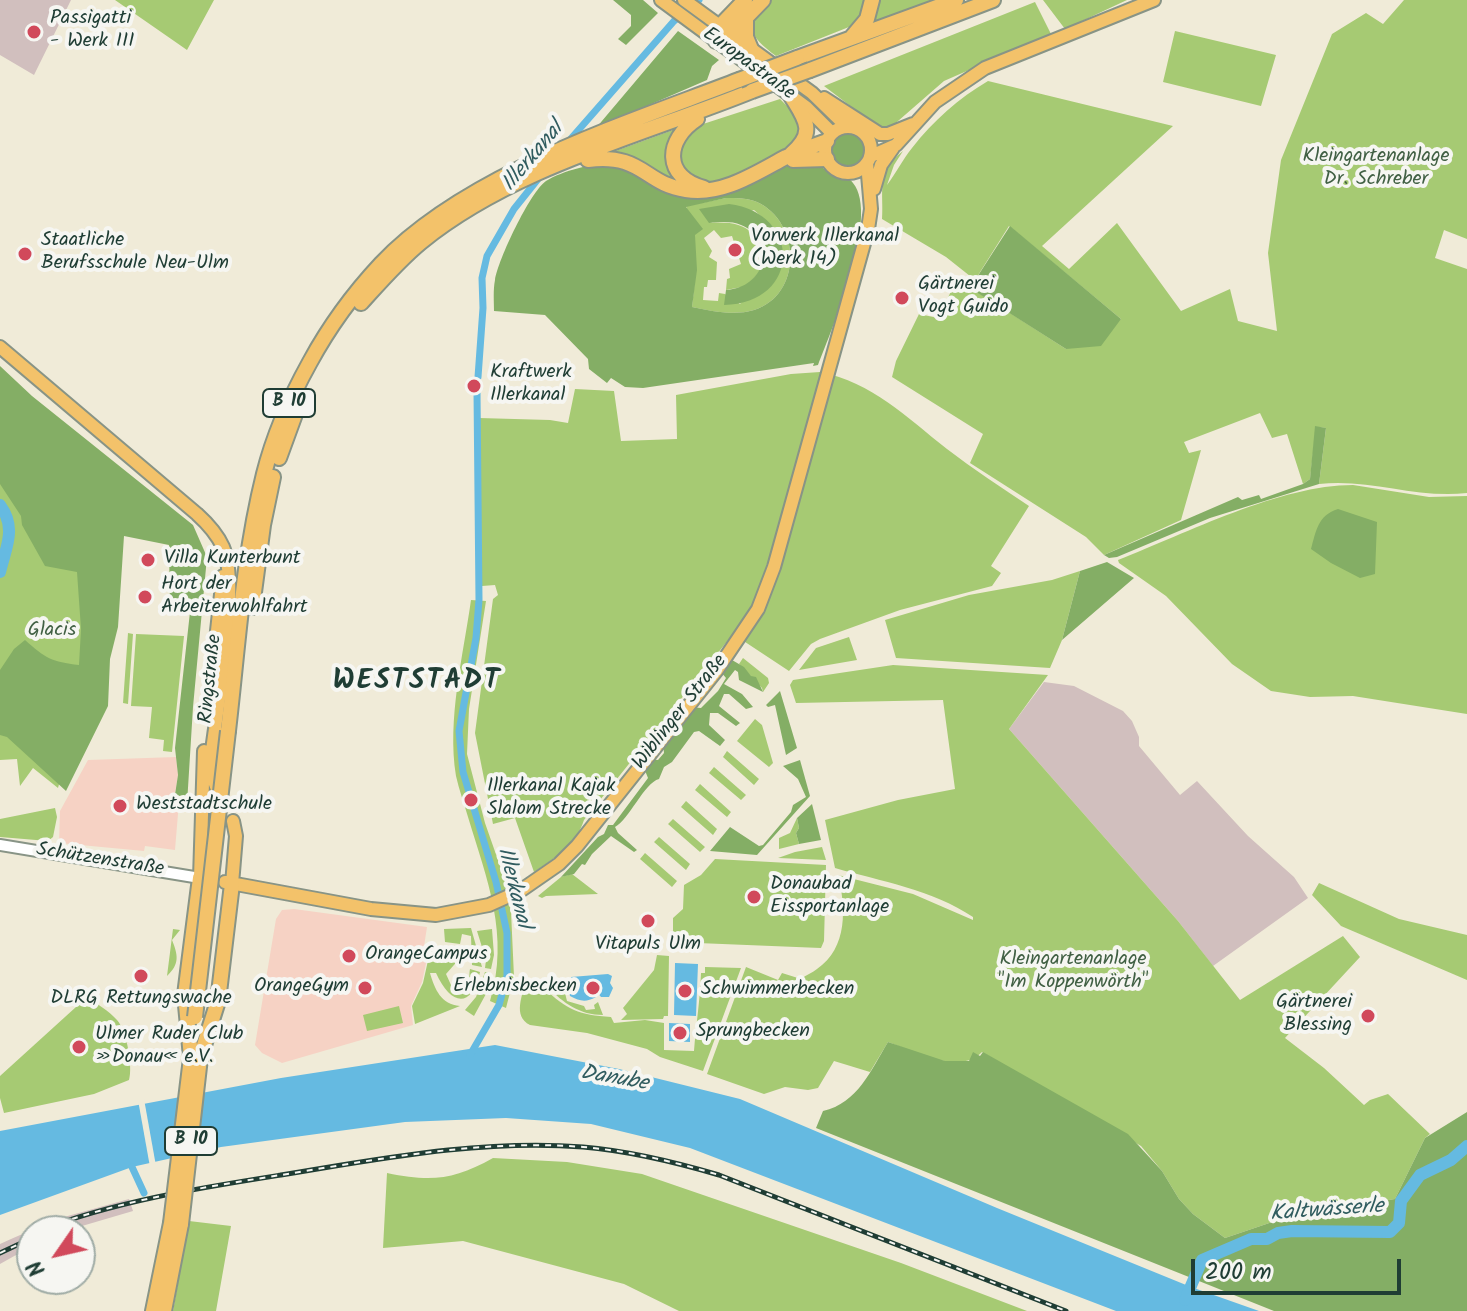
<!DOCTYPE html>
<meta charset="utf-8">
<style>
body{margin:0}
#map{position:relative;width:1467px;height:1311px;overflow:hidden;background:#f0ebd8;font-family:Kalam,sans-serif}
canvas{display:block}
.north{position:absolute;left:16px;top:1215px;width:80px;height:80px;box-sizing:border-box;background:#f6f6f2;border:2px solid #a0aca6;border-radius:50%;rotate:236deg;font-size:22px;font-weight:700;line-height:32px;text-align:center;color:#1f3d34}
.north::after{content:'';display:block;margin:auto;width:28px;height:36px;background:#d1495b;clip-path:polygon(50% 0,100% 100%,50% 72%,0 100%)}
.scale{position:absolute;left:1191px;top:1259px;width:210px;height:36px;box-sizing:border-box;border:4px solid #1f3d34;border-top:0;padding-left:10px;font-size:24px;line-height:28px;white-space:nowrap;color:#1f3d34;-webkit-text-stroke:6px #f6f6f2;paint-order:stroke}
</style>
<div id="map">
<canvas width="1467" height="1311"></canvas>
<div class="north">N</div>
<div class="scale">200 m</div>
</div>
<script>
const ctx = document.querySelector('canvas').getContext('2d');
ctx.lineJoin = 'round';
function fill(path, color) { ctx.fillStyle = color; ctx.fill(path, 'evenodd'); }
function strokePath(path, color, width, dash) { ctx.strokeStyle = color; ctx.lineWidth = width; ctx.lineCap = dash ? 'butt' : 'round'; ctx.setLineDash(dash || []); ctx.stroke(path); }
function drawText(font, color, halo, rows, align = 'center') {
  ctx.font = font + ' Kalam,sans-serif'; ctx.lineWidth = 8; ctx.setLineDash([]); ctx.textBaseline = 'middle'; ctx.strokeStyle = halo; ctx.fillStyle = color; for (const [text, x, y, turn = 0] of rows) {
    ctx.save(); ctx.translate(x, y); ctx.rotate((+turn || 0) * Math.PI / 180); ctx.textAlign = isNaN(turn) ? turn : align; if (halo) ctx.strokeText(text, 0, 0); ctx.fillText(text, 0, 0); ctx.restore();
  }
}
fill(new Path2D(`
 M176 757 178 775 174 800 179 802 175 850 145 846 144 851 59 843 60 811 88 760Z
 M294 909 427 927 423 953 428 954 422 982 411 1006 413 1025 282 1063 262 1053 255 1045 276 919 282 910Z`), '#f6d2c4');
fill(new Path2D(`
 M0 0H71L34 75 0 55Z
 M1044 682 1074 686 1123 711 1132 721 1139 737V746L1180 795 1197 781 1248 836 1294 877 1308 898 1213 966 1178 921 1009 729Z
 M129 1199 133 1211 65 1231H32V1246L0 1264V1244L11 1239 57 1219Z`), '#d1bfbe');
fill(new Path2D(`
 M115 0H214L187 50Z
 M771 0H868L862 15 854 25 776 56C748 35 743 25 771 0Z
 M876 0H935L871 25Z
 M1043 0H1127L1065 29Z
 M1404 0H1467V239L1444 230 1435 258 1467 269V493C1417 499 1369 478 1319 484L1326 428 1316 427 1310 479 1303 484 1287 434 1272 438 1260 413 1184 442 1189 453 1201 450 1181 520 1104 555 1086 537 970 463 983 434 892 377 896 361 919 314 938 318 957 279 1066 349 1121 319 1009 226 975 280 946 257 882 219C884 192 875 173 903 151L894 165 887 185C896 173 903 159 912 148 933 121 959 98 988 81L1173 126 1042 246 1069 269 1117 223 1181 311 1230 289 1238 321 1277 331 1268 253 1281 160 1332 34 1366 13 1383 24Z
 M1035 2 1051 34 944 81 890 128 878 127 824 86Z
 M1175 31 1276 55 1261 106 1163 82Z
 M780 99 803 122C801 128 800 135 795 140 783 153 714 190 697 182 691 179 684 169 679 164L678 143 700 125Z
 M673 130 676 132 682 185 643 163 610 153Z
 M726 198C736 198 748 198 757 202 801 222 803 295 754 310 734 316 711 311 692 307 697 268 698 244 686 206ZM754 210 773 227 783 252 740 304 725 294 719 293 718 301 703 300 704 287H707L708 280H716L717 262 709 257 712 251 704 238 714 230 721 238 732 236 741 264 729 269 730 278 727 279 726 290 747 286 762 269C764 231 744 220 709 223Z
 M0 368 106 612 58 788 33 768 20 786 17 759 0 760Z
 M820 372C873 383 905 416 947 449 973 469 1001 487 1029 506L991 566 1001 573 992 586 900 610 820 639 811 644 789 671 733 634 584 820C576 845 555 858 534 872L515 818 493 824 475 733 493 599 498 595 495 585 482 586 479 418 550 420 568 423 575 389 614 391 621 441 677 439 676 395 791 374Z
 M1353 485 1429 497 1467 496V714L1353 696 1310 697 1271 691 1232 664 1166 596 1119 563 1118 560C1187 533 1280 485 1353 485Z
 M1080 571 1062 640 1050 668 896 658 885 620 969 595 1052 580Z
 M471 600 486 601 469 709 467 754 485 823 506 883 511 911 514 977 506 1008 490 1001C510 935 487 880 468 817 464 803 459 790 456 776 447 719 463 657 471 600Z
 M128 633 133 634 128 704 123 703Z
 M136 634 184 636 172 752 163 751 164 740 149 738 152 707 131 706Z
 M849 637 857 660 799 670 816 648Z
 M743 658 768 678 769 683 763 692 762 688 739 664Z
 M893 665 1048 675 1009 729 1178 921 1240 1000 1343 936 1360 957 1285 1038 1324 1068 1364 1105 1370 1100 1388 1094 1430 1134 1425 1138 1395 1199 1290 1216 1225 1238 1193 1214 1179 1199 1162 1171 1141 1146 982 1052C960 1076 914 1051 888 1042L870 1072 834 1061 818 1088 808 1090 785 1087 764 1094 707 1074 746 967 778 980 782 973 801 979C806 975 812 973 817 969 848 948 846 907 838 875L913 894 973 920V917C933 890 880 881 835 868L825 820 898 800 955 789 943 700 796 703 790 685 793 680Z
 M755 719 762 725 773 763 769 767 737 741Z
 M727 751 759 779 754 785 723 757Z
 M714 767 746 795 741 800 709 773Z
 M700 784 731 812 727 817 695 790Z
 M686 801 717 829 713 835 681 807Z
 M55 808 57 817 53 837 48 841 0 837V819Z
 M797 818 799 828 796 833 799 844 779 849V838L790 833Z
 M673 819 705 847 700 852 668 824Z
 M659 837 690 864 686 870 654 842Z
 M822 847 826 860 778 858 795 852Z
 M645 853 677 881 672 887 640 859Z
 M715 859 826 865 824 941 821 948 673 942V918L683 909 684 885 701 875Z
 M572 874 598 894 546 896 542 898 538 896 561 877Z
 M1319 883 1399 919 1467 935V980L1341 926 1312 895Z
 M471 928 482 967 472 965 471 936 462 934 460 944 445 942 444 929Z
 M173 929 180 930 172 940C178 955 180 964 167 976Z
 M492 929 494 955 491 969 485 968 486 960 477 931Z
 M431 947 458 949 461 957 446 974 451 985 459 991C473 988 468 979 470 969L480 972C471 1011 450 1004 436 973H430C435 990 441 1004 460 1006L415 1024 412 1006 423 983Z
 M657 955 669 956 668 1016H664L663 1019 621 1020 627 1014 623 1008 654 970Z
 M705 967 741 968 703 1071 660 1057 647 1049 587 1033 530 1025C512 1016 523 995 526 979L528 980 530 988 538 990 544 988C567 1010 579 1015 611 1017L614 1023 645 1020 664 1023V1050L694 1051C696 1025 700 1001 701 973H705Z
 M485 972 490 973 487 992 474 1016 465 1010 476 997Z
 M548 987 564 989 567 1001 584 1006 586 1010 595 1009 594 1005 598 1002 603 1015C580 1015 563 1003 548 987Z
 M87 997C97 1004 109 1011 117 1020 127 1031 133 1067 129 1080L94 1094 4 1113 0 1098V1076Z
 M399 1006 403 1023 367 1031 363 1015Z
 M493 1158 567 1162 642 1174 901 1263 1027 1311H679L624 1284 463 1241 383 1248 387 1173C431 1182 454 1180 493 1158Z
 M189 1221 231 1226 216 1311H173Z`), '#a6ca73');
fill(new Path2D(`
 M613 0H643L658 13 626 45 618 39 631 26V15Z
 M678 31 719 60 712 66 707 80 596 128Z
 M830 150a18 18 0 1 1 36 0a18 18 0 1 1-36 0Z
 M612 162C628 170 657 188 674 189 690 190 726 191 741 186 760 180 777 166 798 164 818 162 821 168 837 176 843 179 849 177 853 183 880 216 832 329 818 365L813 366 814 363 643 388 625 387 611 378 607 383 589 369 588 359 545 315 494 311C494 301 493 290 495 280 498 260 530 192 546 181 562 171 594 163 612 162ZM726 198C736 198 748 198 757 202 801 222 803 295 754 310 734 316 712 311 692 307L697 270 695 235 703 229 686 207Z
 M729 204C802 213 802 303 724 305L726 290C765 288 779 241 741 225 732 221 719 222 709 223L699 209Z
 M1010 226 1121 319 1101 346 1066 349 970 288Z
 M0 366 32 396 193 525 207 557 193 707 187 804 174 801 178 775 175 748 190 612 170 611 169 545 124 536 118 627 110 659 108 706 66 791 7 737 0 735V670L14 649 25 640C45 658 52 662 79 665L81 629 77 572 45 566 22 525 21 516 0 484Z
 M1315 426 1326 428 1319 484 1210 518 1117 557 1109 558 1104 555 1238 497 1242 500 1259 495 1261 499 1303 484 1310 479Z
 M1338 509 1377 522 1375 574 1360 578 1331 563 1311 549C1316 531 1318 515 1338 509Z
 M1107 562 1134 578 1062 640 1080 571Z
 M732 660 744 667 751 676 756 677 763 692 739 680 738 672 735 670 724 684 742 694 753 707 746 709 729 694H724L719 706 740 723 736 726 718 713H710L709 725 725 740 720 746 699 731 694 732 672 762 664 767 659 779C644 783 629 820 615 827L618 833 637 850 634 852 611 836 592 854 585 865 582 864 574 874 561 877 598 837 604 834 608 825H613L648 778 644 768 650 759 658 760 664 753 663 741 690 707 701 708 718 691 726 678 721 672Z
 M780 691 797 748 786 755 775 705 768 707 766 705Z
 M800 760 810 796 757 855 710 851 730 827 759 846 763 845 791 812 793 805 806 797 798 779 783 766Z
 M812 804 821 840 799 844 796 833 799 828 797 818Z
 M888 1042 945 1061H969L973 1052 980 1056 983 1052 1128 1134 1162 1171 1179 1199 1193 1214 1225 1238 1290 1216 1395 1199 1425 1138 1467 1112V1311H1274L816 1128 823 1111C858 1103 871 1070 888 1042Z`), '#84ae65');
fill(new Path2D(`
 M675 963 698 964 696 1016 674 1015Z
 M608 974 612 976 610 983 613 988 609 997H601L596 991V997C585 1003 580 1001 570 996L569 992 573 990 571 977Z
 M669 1023 690 1024V1042L669 1041Z
 M495 1045 619 1069 740 1099 997 1208 1191 1287 1259 1311H1116L690 1148 591 1124 506 1118 405 1122 221 1147 132 1167 0 1215V1131L281 1078Z`), '#65bae1');
fill(new Path2D(`
 M144 1099 156 1166 150 1167 138 1100Z`), '#f0ebd8');
strokePath(new Path2D(`
 M568 142 674 21 699 0
 M478 377 483 308 482 278 487 256 514 209 542 174
 M470 1055 499 1005 507 976V933L496 882 463 772 459 731 476 638 479 600 477 391
 M132 1167 144 1193`), '#65bae1', 7);
strokePath(new Path2D(`
 M0 505C17 528 6 547 0 572
 M1185 1300 1202 1260 1251 1239H1267L1278 1233 1292 1231 1390 1232 1399 1223 1401 1201 1420 1175 1451 1160 1467 1146`), '#65bae1', 12);
const minor = new Path2D(`
 M0 845 200 878`);
const major = new Path2D(`
 M661 0 806 107 832 133
 M684 0 812 93 847 127
 M824 98 880 134H888L913 124
 M825 150a23 23 0 1 1 46 0a23 23 0 1 1-46 0Z
 M871 156 896 145 935 102 985 68 1154 0
 M874 189 881 165 893 148
 M0 347 197 514C207 523 217 534 223 547 239 585 220 685 215 729 212 750 208 769 217 789
 M208 713 223 576
 M204 751 200 878 206 879
 M225 882 371 909 436 915 489 905 520 891 559 864 577 846 717 670 758 609 774 567 868 229 871 209 867 163
 M232 884 236 836 233 821`);
const highway = new Path2D(`
 M746 16V37L751 49
 M851 38 867 19 872 0
 M716 41 730 34 763 0
 M716 41 720 26 745 0
 M797 58 956 0
 M810 70 993 0
 M697 119C665 140 663 177 704 188
 M791 154C817 132 805 119 791 96
 M588 160C643 153 644 184 686 190 722 196 756 173 786 157 799 151 813 146 827 141
 M793 160 827 159
 M361 303C380 282 399 260 421 242 513 167 643 135 752 91
 M279 458 298 406
 M252 607 263 525 273 477
 M228 731C238 645 243 558 264 474 274 434 290 398 310 362 329 327 353 294 381 264 466 174 625 124 739 80
 M191 1057 185 995 200 878
 M200 1058 218 1001 232 884
 M153 1311 171 1223
 M164 1311 181 1224`);
strokePath(minor, '#889486', 14);
strokePath(major, '#889486', 16);
strokePath(highway, '#889486', 18);
strokePath(minor, '#fff', 10);
strokePath(major, '#f3c26a', 12);
strokePath(highway, '#f3c26a', 14);
const rail = new Path2D(`
 M38 1231C116 1201 199 1188 281 1175 380 1159 482 1139 583 1147 630 1151 675 1162 719 1175L1066 1311
 M0 1253 32 1238`);
strokePath(rail, '#1f3d34', 5);
strokePath(rail, '#f6f6f2', 2, [6]);
const highwayBridge = new Path2D(`
 M739 80 797 58
 M752 91 810 70
 M195 1017 228 731
 M171 1223 191 1058
 M181 1224 200 1058`);
strokePath(highwayBridge, '#889486', 18, []);
strokePath(highwayBridge, '#f3c26a', 14);
for (const [x, y, r, color] of [
 [34,32,8,"#d1495b"],
 [735,250,8,"#d1495b"],
 [25,254,8,"#d1495b"],
 [902,298,8,"#d1495b"],
 [474,386,8,"#d1495b"],
 [148,560,8,"#d1495b"],
 [145,597,8,"#d1495b"],
 [471,800,8,"#d1495b"],
 [120,806,8,"#d1495b"],
 [754,897,8,"#d1495b"],
 [648,921,8,"#d1495b"],
 [349,956,8,"#d1495b"],
 [141,976,8,"#d1495b"],
 [365,988,8,"#d1495b"],
 [593,988,8,"#d1495b"],
 [685,991,8,"#d1495b"],
 [1368,1016,8,"#d1495b"],
 [680,1033,8,"#d1495b"],
 [79,1047,8,"#d1495b"]
]) { const dot = new Path2D(); dot.arc(x, y, r, 0, 2 * Math.PI); ctx.fillStyle = color; ctx.fill(dot); strokePath(dot, '#f6f6f2', 3); }
for (const [x, y, w] of [
 [289,403,52],
 [191,1141,52]
]) { const box = new Path2D(); box.roundRect(x - w / 2, y - 14, w, 28, 6); ctx.fillStyle = '#f6f6f2'; ctx.fill(box); strokePath(box, '#1f3d34', 2); }
drawText('bold 18px', '#1f3d34', null, [
 ["B 10",289,403],
 ["B 10",191,1141]
]);
drawText('20px', '#1f3d34', '#f6f6f2', [
 ["Passigatti",50,20],
 ["- Werk III",50,43],
 ["Vorwerk Illerkanal",751,238],
 ["(Werk 14)",751,261],
 ["Staatliche",41,242],
 ["Berufsschule Neu-Ulm",41,265],
 ["Gärtnerei",918,286],
 ["Vogt Guido",918,309],
 ["Kraftwerk",490,374],
 ["Illerkanal",490,397],
 ["Villa Kunterbunt",164,560],
 ["Hort der",161,586],
 ["Arbeiterwohlfahrt",161,609],
 ["Illerkanal Kajak",487,788],
 ["Slalom Strecke",487,811],
 ["Weststadtschule",136,806],
 ["Donaubad",770,886],
 ["Eissportanlage",770,909],
 ["Vitapuls Ulm",648,946,"center"],
 ["OrangeCampus",365,956],
 ["OrangeGym",349,988,"right"],
 ["Erlebnisbecken",577,988,"right"],
 ["Schwimmerbecken",701,991],
 ["DLRG Rettungswache",141,1000,"center"],
 ["Gärtnerei",1352,1004,"right"],
 ["Blessing",1352,1027,"right"],
 ["Sprungbecken",696,1033],
 ["Ulmer Ruder Club",95,1036],
 ["»Donau« e.V.",95,1059]
], 'left');
drawText('20px', '#1f3d34', '#f6f6f2', [
 ["Europastraße",748,65,36],
 ["Ringstraße",212,679,-84],
 ["Wiblinger Straße",681,713,-52],
 ["Schützenstraße",100,861,9]
]);
drawText('20px', '#416044', '#f6f6f2', [
 ["Kleingartenanlage",1376,158],
 ["Dr. Schreber",1376,181],
 ["Glacis",52,632],
 ["Kleingartenanlage",1073,961],
 ["\"Im Koppenwörth\"",1073,984]
]);
drawText('italic 22px', '#305c5f', '#f6f6f2', [
 ["Illerkanal",534,158,-50],
 ["Illerkanal",512,888,76],
 ["Danube",614,1080,10],
 ["Kaltwässerle",1327,1212,-4]
]);
ctx.letterSpacing = '2px';
drawText('bold 28px', '#1f3d34', '#f6f6f2', [
 ["WESTSTADT",417,683]
]);
ctx.letterSpacing = '0px';
</script>
